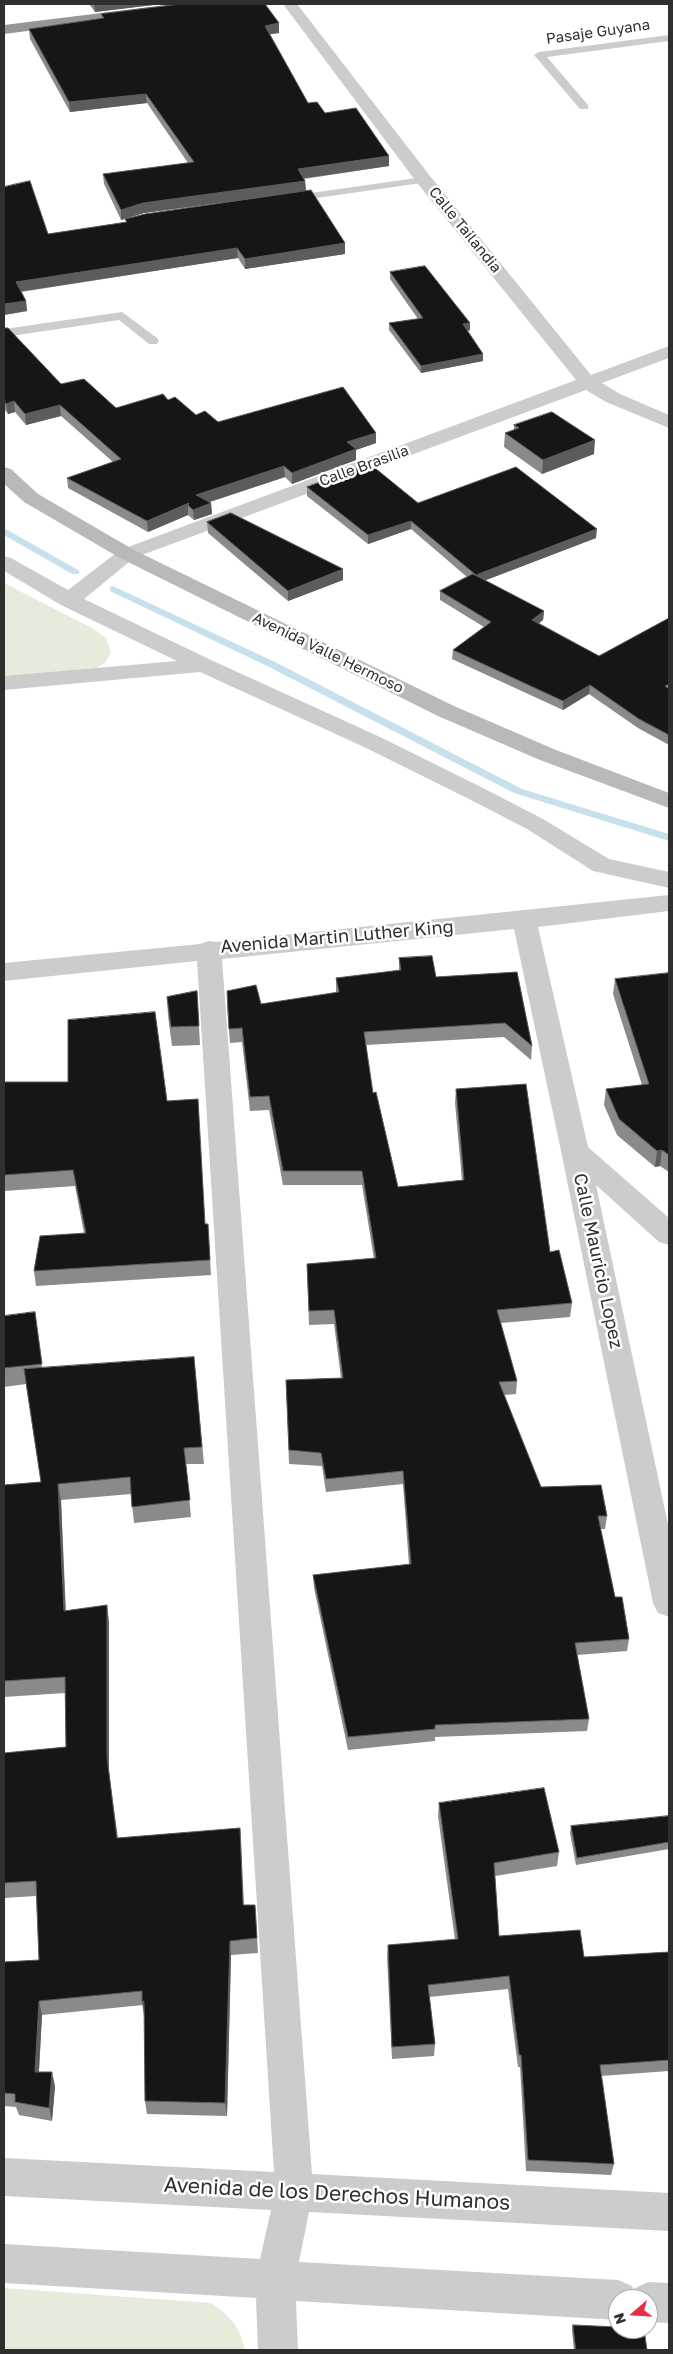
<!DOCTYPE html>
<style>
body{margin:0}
#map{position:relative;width:673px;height:2354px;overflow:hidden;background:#fff;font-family:"Golos Text",sans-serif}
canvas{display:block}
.frame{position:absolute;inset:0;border:5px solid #2f2f2f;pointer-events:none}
.north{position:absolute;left:608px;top:2289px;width:50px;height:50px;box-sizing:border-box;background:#fff;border:1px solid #acacac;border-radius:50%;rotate:251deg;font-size:14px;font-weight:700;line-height:20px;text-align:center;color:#2f2f2f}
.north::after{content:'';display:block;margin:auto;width:18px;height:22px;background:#e82e45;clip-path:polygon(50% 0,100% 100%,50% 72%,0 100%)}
</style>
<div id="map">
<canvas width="673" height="2354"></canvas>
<div class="frame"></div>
<div class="north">N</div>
</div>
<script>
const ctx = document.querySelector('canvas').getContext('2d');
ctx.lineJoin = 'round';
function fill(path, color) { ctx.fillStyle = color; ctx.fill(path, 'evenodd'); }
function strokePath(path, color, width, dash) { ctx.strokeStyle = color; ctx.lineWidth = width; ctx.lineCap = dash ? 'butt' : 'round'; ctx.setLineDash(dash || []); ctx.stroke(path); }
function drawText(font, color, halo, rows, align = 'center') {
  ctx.font = font + ' "Golos Text",sans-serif'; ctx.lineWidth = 5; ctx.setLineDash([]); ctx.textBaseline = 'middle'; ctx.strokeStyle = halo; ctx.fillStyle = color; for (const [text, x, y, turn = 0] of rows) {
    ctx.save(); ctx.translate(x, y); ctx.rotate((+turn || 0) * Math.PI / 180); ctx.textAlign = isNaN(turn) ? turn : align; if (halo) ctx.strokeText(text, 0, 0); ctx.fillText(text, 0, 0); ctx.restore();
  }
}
fill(new Path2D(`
 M4 583 90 627 106 638 111 652 105 663 93 670 4 678Z
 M4 2288 211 2303C230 2316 240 2327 245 2350H4Z`), '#e6ecdc');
fill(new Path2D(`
 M4 528 78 570 80 572 78 574H72L4 535Z
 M113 586 277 663 522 789 669 834V841L514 793 269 667 110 591V587Z`), '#c8e0ec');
fill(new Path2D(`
 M669 35V41L547 57 588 105V109H580L534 55 539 52Z
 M424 177 428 178V182L289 202 283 199 289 196Z
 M122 312 157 338 159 341 157 344H149L119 320 4 337V329Z`), '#ccc');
fill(new Path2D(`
 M283 4H297L430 176 591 375 669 346V358L602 383 620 394 669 415V428L606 402 586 390 134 558 84 599 211 660 380 737 485 789 543 819 609 859 669 872V888L593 871 527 829 469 799 364 747 200 672 4 690V676L177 661 61 605 4 571V556L11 558 68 590 120 550 576 380 418 184Z
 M669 895V911L538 927 588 1147 669 1218V1245L659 1242 596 1185 669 1529V1617L658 1613 653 1603 561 1151 514 929 222 959 312 2174 669 2193V2231L309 2212 299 2262 618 2280 632 2286 633 2289 648 2282 669 2283V2323L648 2322V2299H618V2320L296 2301 298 2350H258L256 2298 4 2283V2244L260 2259 271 2210 4 2196V2158L274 2172 197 961 4 981V963L200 944 209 941 216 942Z`), '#ccc');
fill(new Path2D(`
 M4 467 11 469 38 494 134 550 454 706 556 750 669 793V808L540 760 438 716 120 558 24 502 4 484Z`), '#b9b9b9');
fill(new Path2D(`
 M175 4H215L208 8 4 34V25Z`), '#969696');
fill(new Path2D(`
 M89 4H162L95 12Z
 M101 14 279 23V33L270 34 308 103 325 113 389 156V166L304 179 305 181 306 191 345 243V254L245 269 238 258 21 292 26 301 27 311 4 315 48 234 126 222 125 219 272 196 144 213 121 220 104 184 103 174 188 163 147 103 70 112 30 39 29 29 102 19Z
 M390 272 470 330 467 331 483 361 421 373 389 330V323L418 319 390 279Z
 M4 328 61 384 116 408 168 400 196 415 218 422 376 433V443L356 450V460L292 484 285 477 210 502 211 503 212 514 194 520 189 516 188 515 148 532 68 488 67 478 113 462 61 416 26 425 15 412 8 414 4 409Z
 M514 425 594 454 542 474 504 447 505 433 514 430Z
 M307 487 418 503 596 538 485 580 544 611 543 620 539 623 599 656 669 618V745L638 728 589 694 563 710 452 659 453 650 484 627 440 600V591L467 577 411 529 368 544 307 496Z
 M207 522 343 569V580L288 601 208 533Z
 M399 958 436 977 517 972 532 1046 531 1060 504 1037 366 1045 373 1093 398 1187 462 1180 455 1103 456 1089 550 1252 572 1303 570 1317 501 1323 517 1381 516 1394 504 1395 541 1487 607 1516 605 1529H600L615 1597 629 1639 627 1651 577 1655 589 1719 587 1731 435 1737V1741L348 1750 314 1588 313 1575 409 1565 403 1484 326 1492 322 1466 289 1464 286 1380 341 1378 334 1324 309 1325 307 1264 374 1259 362 1185H283L269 1110 250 1111 242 1042 230 1043 227 1005 261 1004 336 993V978L399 971Z
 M669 973V1172L660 1166 655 1167 617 1135 604 1105 606 1089 642 1085 613 994 615 979Z
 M197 991 200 1045 172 1046 168 1016 167 997Z
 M4 1082 167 1101 205 1224H208L211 1275 36 1286 34 1271 84 1233 75 1186 4 1191Z
 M4 1316 37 1331 42 1368 194 1357 204 1464H186L191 1517 134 1523 131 1494 61 1500 66 1611 109 1622V1773L118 1838 241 1843 244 1905H255L258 1953 231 1955 227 2116 147 2114 145 2101V2015L143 2005 42 2015 39 2072 55 2086 52 2121 19 2115 16 2107 4 2106V1962L39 1960 36 1896 4 1898V1753L66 1747 65 1693 4 1697V1485L41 1482 26 1384 4 1387Z
 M439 1803 559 1852 557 1866 495 1876 499 1936 584 1957 669 1952V2071L601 2076 614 2164 611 2175 526 2171 520 2067H518L508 1989 429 1997 435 2044 434 2056 392 2059 387 1957 388 1945 455 1940 438 1816Z
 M669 1816V1849L576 1865 570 1833 571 1826Z
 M573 2325 647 2350H574L572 2330Z`), '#8a8a8a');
fill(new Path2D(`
 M94 4H162L95 12Z
 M279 23V33L265 35V26Z
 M146 94 147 103 70 112 69 102Z
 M389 156V166L298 179V169Z
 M305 181 306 191 144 213 121 220V210L143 203Z
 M345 243V254L245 269V259Z
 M237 248 238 258 17 292 16 282Z
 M26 301 27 311 4 315V304Z
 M470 323V330L463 332V324Z
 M483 354V361L421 373V366Z
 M14 401 15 412 8 414 6 404Z
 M60 405 61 416 26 425 25 414Z
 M376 433V443L356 450V460L292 484V473L347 442Z
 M595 440 594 454 542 474 543 460Z
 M284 466 285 477 197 506 196 495Z
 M189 503 188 505V515L148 532 147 521Z
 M211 503 212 514 194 520 193 510Z
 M411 521V529L368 544V535Z
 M597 529 596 538 476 584V575Z
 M343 569V580L288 601V591Z
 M544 611 543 620 532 629V620Z
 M590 685 589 694 563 710V701Z
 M662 1150 660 1166 655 1167 657 1151Z
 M58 1484 61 1500 66 1627 64 1611Z
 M107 1605 109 1622V1773L119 1853 107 1757Z
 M230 1941 231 1955 227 2116 225 2103Z
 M39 2001 42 2015 38 2086 35 2072Z
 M144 2001V2015L142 2002Z
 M52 2072 55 2086 52 2121 49 2108Z`), '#5c5c5c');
const building = new Path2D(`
 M181 4H265L279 23 265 26 308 103 317 102 325 113 356 108 389 156 298 169 305 181 143 203 121 210 103 174 194 162 146 94 69 102 29 29 104 18 101 14Z
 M30 181 48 234 127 222 125 219 145 214 311 190 345 243 245 259 237 248 16 282 26 301 4 304V187Z
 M425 266 470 323 463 324 483 354 421 366 389 323 423 318 390 272Z
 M4 328H8L61 384 84 379 116 408 163 394 168 400 175 397 196 415 205 411 218 422 343 387 376 433 347 442 356 449 292 473 284 466 196 495 211 503 193 510 188 505 189 503 147 521 67 478 121 459 60 405 25 414 14 401 6 404 4 400Z
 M552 412 595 440 543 460 505 433 519 428 514 425Z
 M370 464 418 503 516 467 597 529 476 575 411 521 368 535 307 487Z
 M231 513 343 569 288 591 207 522Z
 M473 574 544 611 532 620 599 656 669 618V684L665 686 669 689V735L639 719 590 685 563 701 453 650 491 622 440 591Z
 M432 956 436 977 517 972 532 1046 505 1023 364 1032 373 1093 376 1092 398 1187 464 1180 456 1089 526 1084 550 1252 559 1250 572 1303 497 1310 517 1381 499 1382 541 1487 601 1485 607 1516H598L615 1597H622L629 1639 575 1643 589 1719 435 1725V1729L348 1737 313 1575 411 1564 403 1471 326 1479 321 1453 289 1450 286 1380 343 1378 334 1310 309 1311 307 1264 376 1258 362 1171H283L269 1096 250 1097 242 1028 229 1029 227 991 256 985 261 1004 339 992 336 978 401 970 399 958Z
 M669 973V1155L662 1150 657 1151 619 1119 606 1089 649 1084 615 979Z
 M197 991 199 1026 171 1027 167 997Z
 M155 1012 167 1101 198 1099 205 1224H208L210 1260 34 1271 40 1236 86 1233 73 1170 4 1175V1082H68V1020Z
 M35 1312 42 1364 4 1368V1316Z
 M194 1357 202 1447 184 1448 190 1500 132 1507 130 1477 58 1484 64 1611 107 1605V1757L117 1838 240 1828 243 1905H255L257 1938 230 1941 225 2103 145 2101 144 2001 142 2002V1991L39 2001 35 2072H52L49 2108 15 2102V2094L4 2093V1962L39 1960 36 1881 4 1883V1753L66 1747 65 1677 4 1681V1485L41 1482 24 1369Z
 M544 1788 559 1852 494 1863 499 1936 580 1930 584 1957 669 1952V2060L600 2065 614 2164 528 2160 521 2055H519L509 1976 428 1985 435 2044 392 2047 388 1945 458 1939 439 1803Z
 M669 1816V1842L577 1858 571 1826Z
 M573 2325 618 2327V2329H644L647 2350H576Z`);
fill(building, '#161616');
strokePath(building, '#5c5c5c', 1);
drawText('15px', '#2f2f2f', '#fff', [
 ["Pasaje Guyana",598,32,-8],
 ["Calle Tailandia",465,230,51],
 ["Calle Brasilia",364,466,-20],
 ["Avenida Valle Hermoso",328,653,26]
]);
drawText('18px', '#2f2f2f', '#fff', [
 ["Avenida Martin Luther King",337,937,-5],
 ["Calle Mauricio Lopez",598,1261,78]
]);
drawText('21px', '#2f2f2f', '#fff', [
 ["Avenida de los Derechos Humanos",337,2194,3]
]);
</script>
